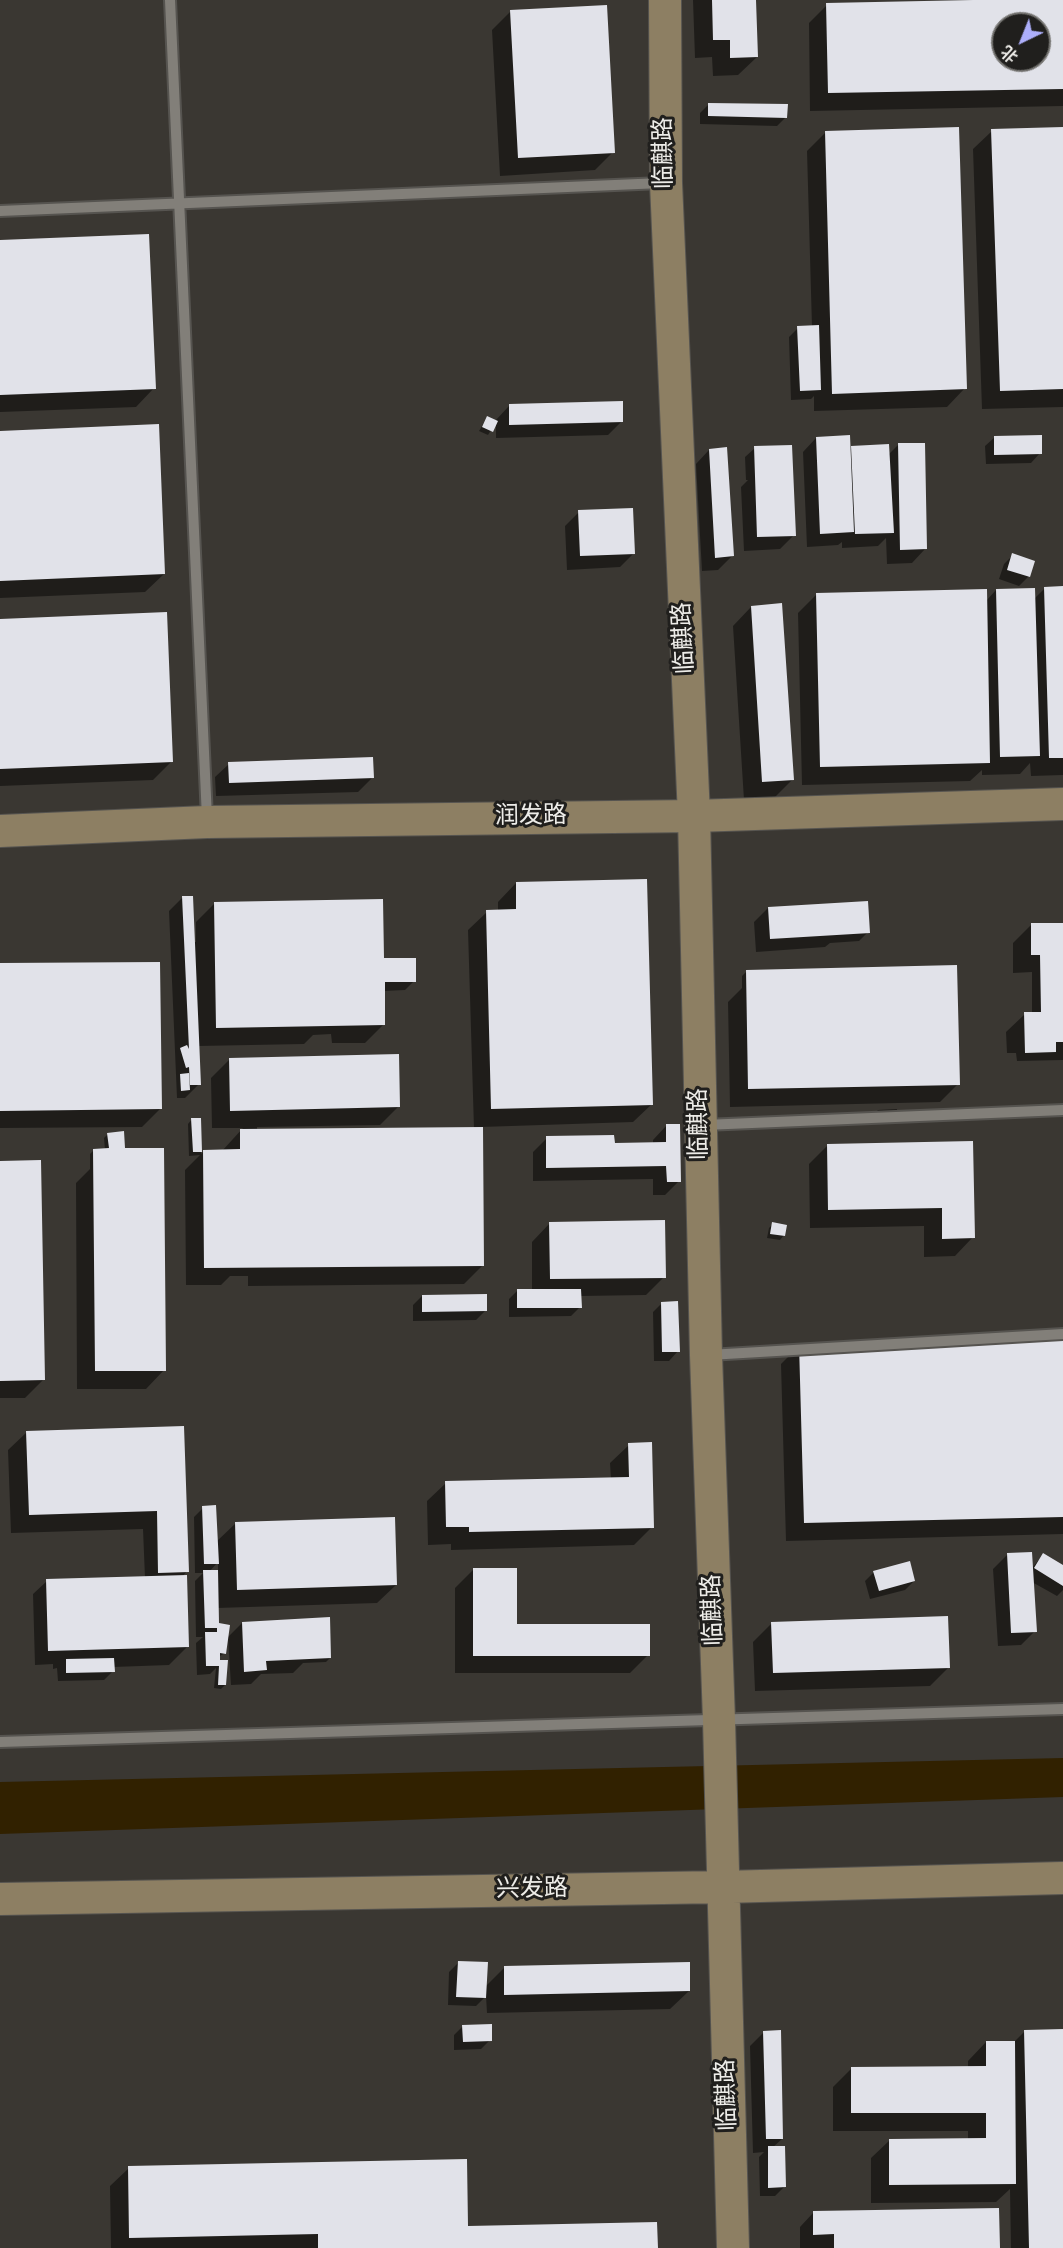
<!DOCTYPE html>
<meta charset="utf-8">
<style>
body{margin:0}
#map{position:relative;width:1063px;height:2248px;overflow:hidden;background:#3a3732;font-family:Spectral,"Noto Sans SC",serif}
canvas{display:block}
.north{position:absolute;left:991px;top:12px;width:60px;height:60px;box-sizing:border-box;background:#201f1d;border:2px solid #72716e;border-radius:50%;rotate:223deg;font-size:16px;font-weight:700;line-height:24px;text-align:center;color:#edece8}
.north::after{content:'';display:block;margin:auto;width:21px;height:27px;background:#adaffb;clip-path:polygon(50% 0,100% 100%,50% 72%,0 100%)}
</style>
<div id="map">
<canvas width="1063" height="2248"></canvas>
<div class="north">北</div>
</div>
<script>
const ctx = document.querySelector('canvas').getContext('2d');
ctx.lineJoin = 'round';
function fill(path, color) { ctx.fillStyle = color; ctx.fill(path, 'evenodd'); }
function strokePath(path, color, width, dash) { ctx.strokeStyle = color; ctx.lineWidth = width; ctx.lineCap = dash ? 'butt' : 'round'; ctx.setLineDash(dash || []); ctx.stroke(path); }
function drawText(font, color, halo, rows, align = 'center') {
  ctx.font = font + ' Spectral,"Noto Sans SC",serif'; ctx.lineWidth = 6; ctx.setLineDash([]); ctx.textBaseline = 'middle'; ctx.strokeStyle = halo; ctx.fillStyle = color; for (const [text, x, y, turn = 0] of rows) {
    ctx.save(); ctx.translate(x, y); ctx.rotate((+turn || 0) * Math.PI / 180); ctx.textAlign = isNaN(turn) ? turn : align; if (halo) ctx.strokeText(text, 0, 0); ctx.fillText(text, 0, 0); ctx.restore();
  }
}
fill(new Path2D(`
 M1063 1758V1797L0 1834V1782Z`), '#312100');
fill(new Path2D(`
 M693 0H755L757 57 738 75 713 76 712 57 695 58Z
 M1063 0V106L810 111 809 23 827 5ZM1003 24H1039V60H1003Z
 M510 12 613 152 595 170 500 176 492 30Z
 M709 104 786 117 777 126 700 124V113Z
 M1063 129V407L982 409 973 149 992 131Z
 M825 133 965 388 947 407 814 411V396L811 399 791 400 789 337 798 328 812 327 807 151Z
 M0 242 154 388 136 407 0 412Z
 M509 406 622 421 608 435 496 438V422L488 435 479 431 487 418 495 421Z
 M0 432 164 574 145 592 0 598Z
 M995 437 1040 453 1031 463 986 464 985 446Z
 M816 438 849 451 852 447 888 455 898 445 925 549 912 563 887 564 886 538 878 546 842 548V542L838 545 807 547 803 452Z
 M755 448 794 535 780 549 744 551 741 487 748 480H746L745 457Z
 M709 450 732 556 718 570 702 571 696 464Z
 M579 512 633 554 620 567 567 570 565 526Z
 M1013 555 1033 561 1028 577 1019 586 999 579 1004 564Z
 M1045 588H1063V775L1031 776 1030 763 1020 774 982 775V770L970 781 802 785 798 613 816 595 986 601 996 590 1034 599Z
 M751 607 793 779 774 798 744 800 733 626Z
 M0 620 171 762 153 780 0 786Z
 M229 764 372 778 358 792 216 796 215 777Z
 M516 883 652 1104 633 1122 481 1127 482 1266 464 1284 248 1286V1276H230L221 1285H186L185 1170 200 1155 189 1156 188 1124 192 1119H200L201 1154 204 1151H222L243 1128H212L211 1078 230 1059 398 1107 380 1125 257 1127V1130L474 1129 468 930 487 912 498 911V902Z
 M183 897 193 942H196V922L214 904 383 962 414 981 405 990 383 991 384 1024 365 1043H332L331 1034 313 1035 304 1044 198 1046 199 1084 185 1098H177L169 911Z
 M768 908 868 932 859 941 830 943 825 947 756 952 754 922Z
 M1063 924V1060L1017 1061 1016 1053H1007L1006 1032 1025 1014 1032 1013V972L1013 973V943L1031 925Z
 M0 965 160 1109 142 1127 0 1128Z
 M746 972 958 1084 940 1102 730 1107 728 1002 742 988V976Z
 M897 1109V1120L893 1124H874V1114L878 1110Z
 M666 1126 679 1181 665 1195H653V1179L533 1181V1152L547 1138 613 1144H653V1140Z
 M108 1134 124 1150 164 1370 146 1389H77L76 1183 90 1169V1154L94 1150H105L104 1138Z
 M972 1143 973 1237 955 1256 924 1257V1226L810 1228 809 1164 828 1145Z
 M0 1163 44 1379 25 1398H0Z
 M550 1223 664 1277 646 1295 580 1296V1307L571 1316 509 1317V1299L518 1290H532V1242Z
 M773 1224 784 1235 780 1240 767 1238 769 1228Z
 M422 1296 485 1311 476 1320 413 1321V1305Z
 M662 1303 678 1351 669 1361H654L653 1312Z
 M1063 1338V1534L786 1541 781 1364 800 1345Z
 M182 1427 187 1571 182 1577 188 1646 169 1665 113 1667V1671L104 1680 58 1681 57 1668 53 1669V1664L35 1665 33 1594 47 1581 145 1578 143 1529 11 1533 8 1450 27 1432Z
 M629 1445 652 1527 634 1545 451 1550V1544L428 1545 427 1501 446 1483 611 1479 610 1463Z
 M203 1508 216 1542 236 1523 396 1585 377 1603 217 1608 218 1625 225 1653 218 1657 225 1685 221 1689 214 1688 216 1668 210 1674 197 1675 196 1643 203 1637H196L195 1581 203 1573H195L194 1517ZM218 1562V1571L209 1572Z
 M1007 1555 1031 1569 1043 1555 1063 1567V1590L1057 1596 1032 1582 1035 1631 1021 1645 998 1646 993 1569Z
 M474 1569 516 1625 648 1655 630 1673H455V1588Z
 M874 1572 914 1581 905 1590 870 1599 865 1581Z
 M242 1623 330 1658 326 1662 303 1663 293 1673 261 1674 251 1684 231 1685 228 1637Z
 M771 1624 949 1667 930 1686 755 1691 753 1642Z
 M458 1963 485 1987 504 1968 689 1991 670 2009 487 2013 486 1996 476 2006 448 2005 449 1972Z
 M463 2026 490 2040 481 2049 454 2050V2035Z
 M1063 2031V2248H1011L1010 2189 996 2202 871 2203V2158L890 2140H968V2131H833V2087L851 2069 968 2068V2061L986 2042H1014L1024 2032Z
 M764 2032 782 2139 772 2148 784 2187 775 2196H760L759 2157 764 2152 753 2153 750 2046Z
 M129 2168 467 2228 656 2248H111L110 2186Z
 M813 2213 998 2248H800V2227Z`), '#0007');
fill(new Path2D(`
 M712 0H756L758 57 730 58V40H713Z
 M973 0H1063V89L828 93 826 3ZM1003 24H1039V60H1003Z
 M607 5 615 153 518 158 510 10Z
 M708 103 788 104 787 118 708 116Z
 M959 127 967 389 832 394 825 131Z
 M1063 127V389L1000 391 991 129Z
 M149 234 156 389 0 395V240Z
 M819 325 821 390 800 391 797 326Z
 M623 401V422L509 425V404Z
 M487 416 498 421 493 432 482 427Z
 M159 424 165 574 0 581V431Z
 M850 435 854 532 820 534 816 437Z
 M1042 435V454L994 455V436Z
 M898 443H925L927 549 900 550Z
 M889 444 894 533 855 534 851 446Z
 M792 445 796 536 757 537 754 446Z
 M727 447 734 556 715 558 709 449Z
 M633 508 635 554 580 556 578 510Z
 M1012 553 1035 561 1030 577 1007 570Z
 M1063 586V758H1049L1044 587Z
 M1035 588 1040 756 1000 757 996 589Z
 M987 589 990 763 820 767 816 593Z
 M782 603 794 780 762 782 751 606Z
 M167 612 173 762 0 769V619Z
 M373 757 374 778 229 783 228 762Z
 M647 879 653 1105 491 1109 486 910 516 909V882Z
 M182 896H193L201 1085H190L189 1067 186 1068 180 1048 187 1045 189 1049Z
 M383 899 384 958H416V982H385V1025L216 1028 214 902Z
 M868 901 870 933 770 939 768 907Z
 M1031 923H1063V1042H1056V1052L1025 1053 1024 1012H1041L1040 955H1031Z
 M160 962 162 1109 0 1111V963Z
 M957 965 960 1085 748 1089 746 970Z
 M399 1054 400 1107 230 1111 229 1058Z
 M189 1073 190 1090 181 1091 180 1074Z
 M191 1118H201L202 1152H193Z
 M666 1124H680L681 1182H667L666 1166 546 1168V1136L614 1135 615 1143 666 1142Z
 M483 1127 484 1266 204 1268 203 1150 240 1149V1129Z
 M124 1131 125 1148H164L166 1371H95L93 1149 109 1148 107 1133Z
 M973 1141 975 1238 942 1239V1208L828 1210 827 1144Z
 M41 1160 45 1380 0 1381V1161Z
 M665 1220 666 1278 550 1279 549 1222Z
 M772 1222 787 1225 785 1236 770 1234Z
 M517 1289H581L582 1308H517Z
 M487 1294V1311L422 1312V1295Z
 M678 1301 680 1352H662L661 1302Z
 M1063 1337V1517L804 1523 799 1344Z
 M184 1426 189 1572 158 1573 157 1511 29 1515 26 1431Z
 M652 1442 654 1528 469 1532V1527H446L445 1481 629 1477 628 1443Z
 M216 1505 219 1564H204L202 1506Z
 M395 1517 397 1585 237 1590 235 1522Z
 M1032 1552 1037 1632 1011 1633 1007 1553Z
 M1043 1553 1063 1565V1586L1034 1568Z
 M910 1561 915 1581 879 1591 873 1571Z
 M473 1568H517V1624H650V1656H473Z
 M203 1570H218L219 1623 230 1625 226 1654 220 1653V1660H228L226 1685H218L219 1666H206L205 1632H217V1628H205Z
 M187 1575 189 1647 48 1651 46 1579Z
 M948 1616 950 1668 773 1673 771 1622Z
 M330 1617 331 1658 266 1661 267 1670 244 1672 242 1622Z
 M114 1658 115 1672 66 1673V1659Z
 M458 1961 488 1962 486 1998 456 1997Z
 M690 1962V1991L504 1995V1966Z
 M492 2024V2041L463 2042 462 2025Z
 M1063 2029V2248H1029L1024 2030Z
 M781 2030 783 2139H766L763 2031Z
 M986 2041H1015L1016 2184 889 2185V2139L986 2138V2113H851V2067L986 2066Z
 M768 2146H785L786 2187 768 2188Z
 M467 2159 468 2226 657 2222 658 2248H318V2234L129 2238 128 2166Z
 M999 2208 1000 2248H834V2234L813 2235V2211Z`), '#e1e2e9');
const lane = new Path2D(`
 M170 0 207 818
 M0 211 662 183
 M704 1125 1063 1110
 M709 1355 1063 1334
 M0 1742 1063 1709`);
const secondary = new Path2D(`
 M665 0 666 183 694 816 706 1355 719 1720 733 2248
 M0 831 207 822 694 816 1063 804
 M0 1899 723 1887 1063 1878`);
strokePath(lane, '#565450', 14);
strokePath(secondary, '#565450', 34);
strokePath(lane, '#827f79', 10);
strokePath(secondary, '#8d7f63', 32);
drawText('24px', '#edece8', '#201f1d', [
 ["临麒路",666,153,-91],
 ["临麒路",686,638,-93],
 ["润发路",531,818,-1],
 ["临麒路",701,1124,-91],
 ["临麒路",715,1610,-92],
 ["兴发路",532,1891,-1],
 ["临麒路",729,2095,-92]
]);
</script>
